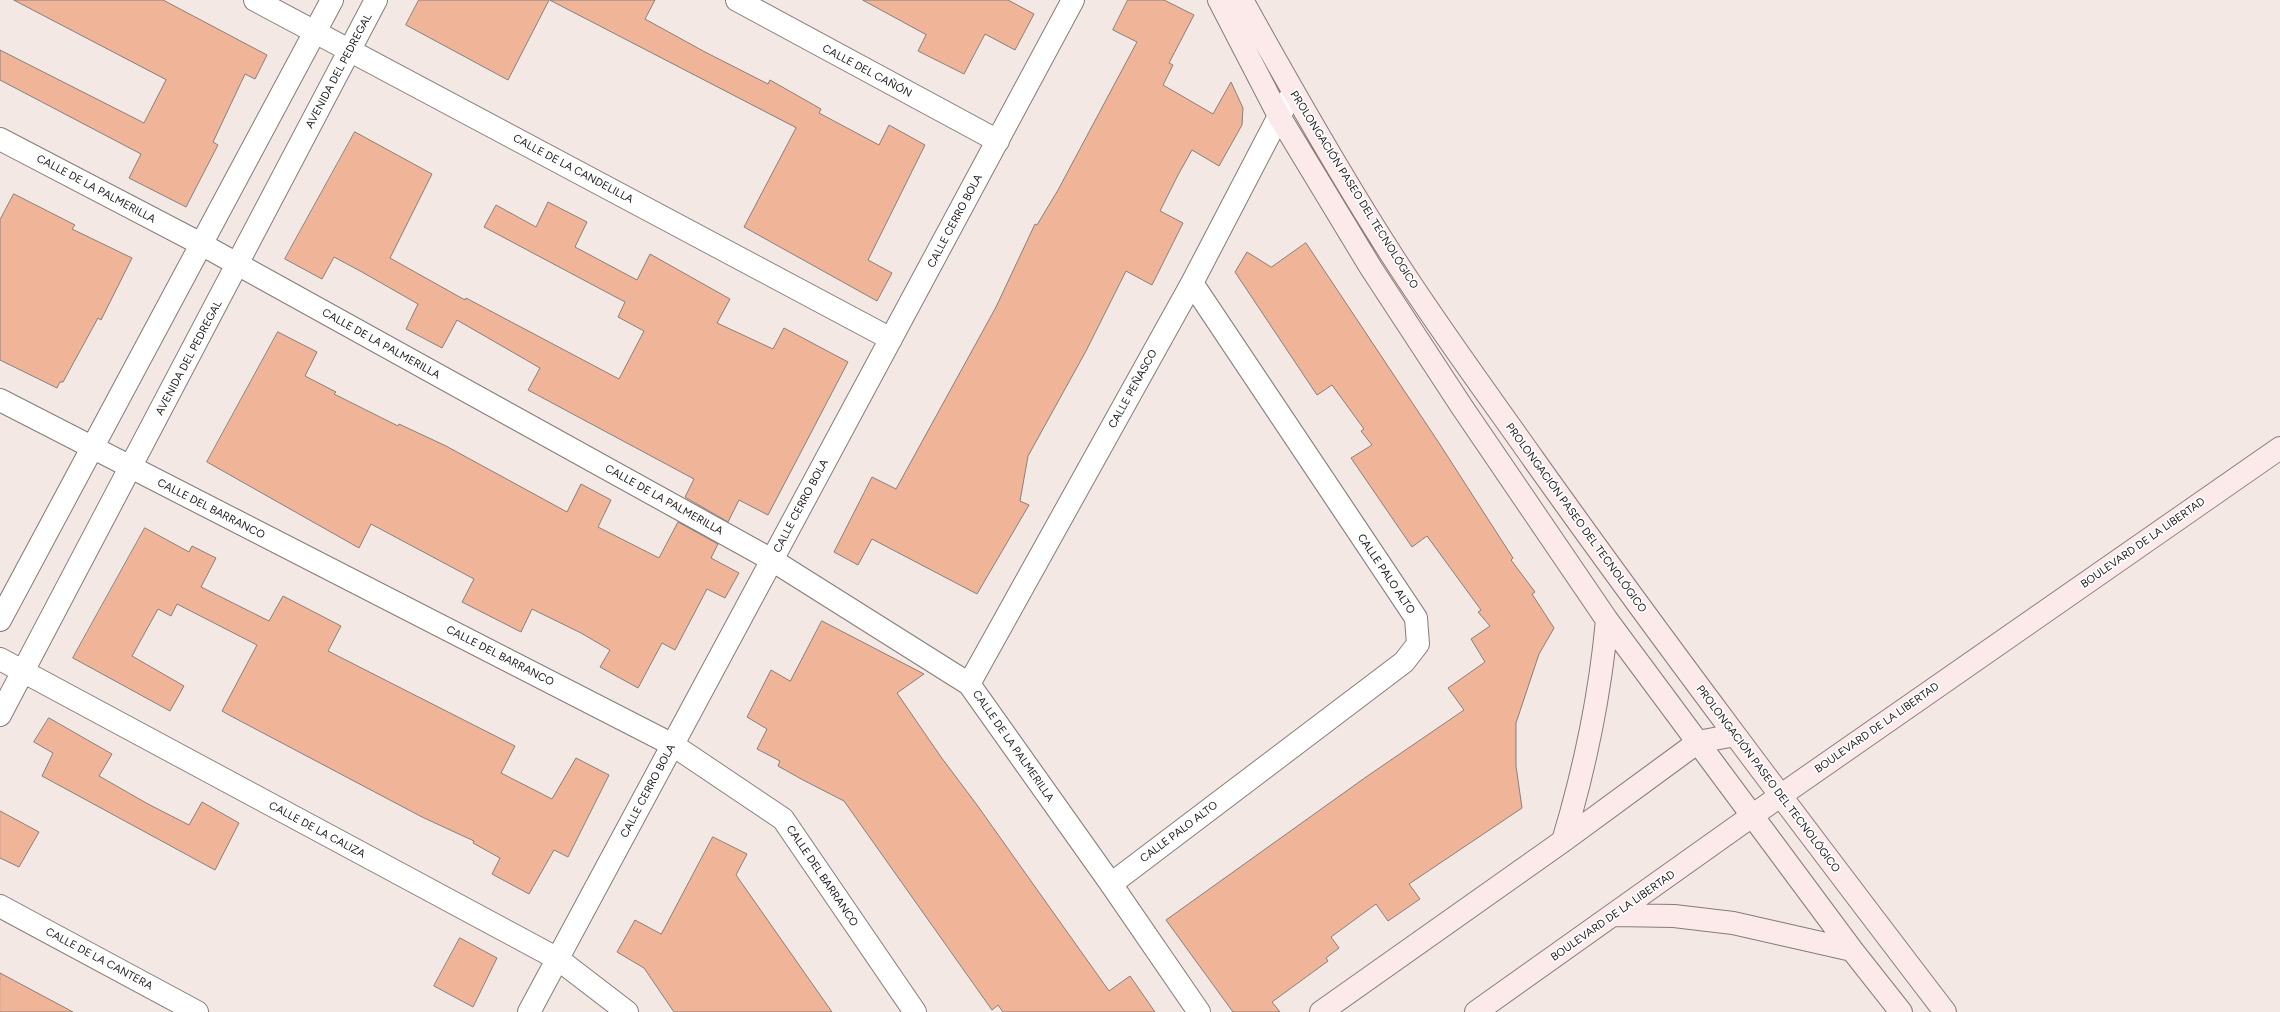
<!DOCTYPE html>
<meta charset="utf-8">
<style>
body{margin:0}
canvas{display:block;background:#f3e8e4}
</style>
<canvas width="2280" height="1012"></canvas>
<script>
const ctx = document.querySelector('canvas').getContext('2d');
ctx.lineJoin = 'round';
function fill(path, color) { ctx.fillStyle = color; ctx.fill(path, 'evenodd'); }
function strokePath(path, color, width, dash) { ctx.strokeStyle = color; ctx.lineWidth = width; ctx.lineCap = dash ? 'butt' : 'round'; ctx.setLineDash(dash || []); ctx.stroke(path); }
function drawText(font, color, halo, rows, align = 'center') {
  ctx.font = font + ' Figtree,sans-serif'; ctx.lineWidth = 3.5; ctx.setLineDash([]); ctx.textBaseline = 'middle'; ctx.strokeStyle = halo; ctx.fillStyle = color; for (const [text, x, y, turn = 0] of rows) {
    ctx.save(); ctx.translate(x, y); ctx.rotate((+turn || 0) * Math.PI / 180); ctx.textAlign = isNaN(turn) ? turn : align; if (halo) ctx.strokeText(text, 0, 0); ctx.fillText(text, 0, 0); ctx.restore();
  }
}
const building = new Path2D(`
 M14 0H163L267 55 255 79 245 74 213 142 218 145 186 207 129 178 141 154 0 80V50L144 123 166 80Z
 M419 0H549L508 80 406 25Z
 M550 0H655L645 19 705 52 768 84 770 80 821 109 819 113 879 145 889 125 925 145 868 260 892 273 877 301 744 227 796 128Z
 M863 0H1008L1034 14 1015 50 985 34 964 74 918 51 926 35Z
 M1128 0H1164L1194 15 1169 63 1173 65 1163 85 1213 114 1231 82 1243 108 1242 125 1219 166 1192 150 1178 175 1160 211 1183 223 1152 285 1126 271 1086 351 1028 456 1020 501 1029 505 977 594 872 539 858 565 834 552 872 477 896 489 996 307 1035 224 1037 225 1058 190 1137 42 1113 30Z
 M355 132 432 174 390 258 465 300 466 298 619 379 644 331 618 317 625 302 484 227 496 205 536 227 548 202 587 222 575 247 637 280 650 254 730 299 717 323 773 349 784 328 848 362 768 515 739 500 728 522 690 500 685 497 694 479 528 390 540 368 457 320 442 348 406 329 418 304 362 272 334 257 322 279 285 259Z
 M14 194 75 225 72 229 132 258 101 320 98 318 63 382H60L57 388 0 360V220Z
 M1306 243 1439 443 1513 558 1511 560 1535 592 1532 594 1554 628 1539 654 1516 723V766L1522 808 1409 884 1420 899 1388 921 1376 904 1331 937 1339 948 1326 958 1328 961 1272 1002 1280 1012H1233L1166 920 1366 777 1464 710 1448 688 1485 662 1471 639 1490 626 1478 612 1481 610 1427 536 1412 547 1351 458 1372 445 1361 431 1364 429 1332 385 1317 395 1235 272 1247 252 1271 267Z
 M278 332 317 352 305 376 336 392 334 394 398 426 399 424 446 446 567 512 581 484 611 500 598 527 659 558 678 522 718 544 711 558 739 573 725 598 707 589 675 650 662 643 638 688 600 667 610 650 581 633 532 609 521 632 462 602 474 579 371 524 359 548 207 462Z
 M145 528 189 552 192 546 216 558 201 587 269 621 283 596 341 626 328 651 515 746 501 773 552 799 576 758 609 775 568 857 554 850 529 894 492 874 500 858 473 843 474 841 422 817 229 715 222 711 257 645 177 604 171 616 158 609 132 656 184 686 170 711 73 658Z
 M822 621 924 674 897 693 941 757 977 805 1109 991 1130 976 1155 1012H1003L998 1005 992 1010 844 801 803 780 778 766 780 761 757 749 767 729 747 717 771 670 790 681Z
 M49 718 112 754 99 776 148 804 189 825 202 802 239 823 215 870 42 776 53 753 34 742Z
 M0 811 39 832 19 867 0 858Z
 M713 837 747 854 736 875 832 1012H674L644 968 617 952 635 920 661 934Z
 M460 938 497 958 473 1007 434 986Z
 M0 973 73 1012H0Z`);
fill(building, '#f0b499');
strokePath(building, '#887f7b', 1);
const street = new Path2D(`
 M255 0 891 339
 M737 0 998 141
 M0 139 201 244 772 560 969 684 1111 884 1199 1012
 M0 400 673 745 783 819 915 1012
 M0 620 332 0
 M0 659 558 959 627 1012
 M969 684 1192 283 1279 116 1293 93
 M0 715 376 0
 M1111 884 1404 662 1418 644 1416 618 1192 283
 M0 906 197 1012
 M529 1012 1073 0`);
const secondary = new Path2D(`
 M1219 0 1279 116 1371 268 1462 407 1607 620 1852 950 1901 1012
 M1242 0C1288 83 1335 166 1386 246 1432 319 1484 389 1534 460 1667 647 1806 830 1945 1012
 M1563 841C1585 768 1600 696 1607 620
 M1614 915 1674 916 1733 923 1852 950
 M1321 1012 1563 841 1698 742 1735 735
 M1476 1012 1780 796 2280 448`);
strokePath(street, '#857c78', 24);
strokePath(secondary, '#857c78', 24);
strokePath(street, '#fff', 22);
strokePath(secondary, '#fce9ea', 22);
drawText('11px', '#1e1a19', '#fff', [
 ["AVENIDA DEL PEDREGAL",339,71,-62],
 ["CALLE DEL CAÑÓN",867,71,28],
 ["CALLE DE LA CANDELILLA",573,169,28],
 ["CALLE DE LA PALMERILLA",96,189,28],
 ["PROLONGACIÓN PASEO DEL TECNOLÓGICO",1354,190,58],
 ["CALLE CERRO BOLA",955,221,-62],
 ["CALLE DE LA PALMERILLA",381,344,29],
 ["AVENIDA DEL PEDREGAL",189,358,-62],
 ["CALLE PEÑASCO",1133,389,-61],
 ["CALLE DE LA PALMERILLA",664,500,29],
 ["CALLE CERRO BOLA",801,506,-62],
 ["CALLE DEL BARRANCO",211,509,27],
 ["PROLONGACIÓN PASEO DEL TECNOLÓGICO",1576,518,54],
 ["BOULEVARD DE LA LIBERTAD",2143,543,-35],
 ["CALLE PALO ALTO",1386,574,56],
 ["CALLE DEL BARRANCO",500,656,27],
 ["BOULEVARD DE LA LIBERTAD",1877,728,-35],
 ["CALLE DE LA PALMERILLA",1013,746,55],
 ["PROLONGACIÓN PASEO DEL TECNOLÓGICO",1768,779,53],
 ["CALLE CERRO BOLA",648,791,-62],
 ["CALLE DE LA CALIZA",317,830,28],
 ["CALLE PALO ALTO",1179,832,-37],
 ["CALLE DEL BARRANCO",822,876,56],
 ["BOULEVARD DE LA LIBERTAD",1613,916,-35],
 ["CALLE DE LA CANTERA",99,959,28]
]);
</script>
